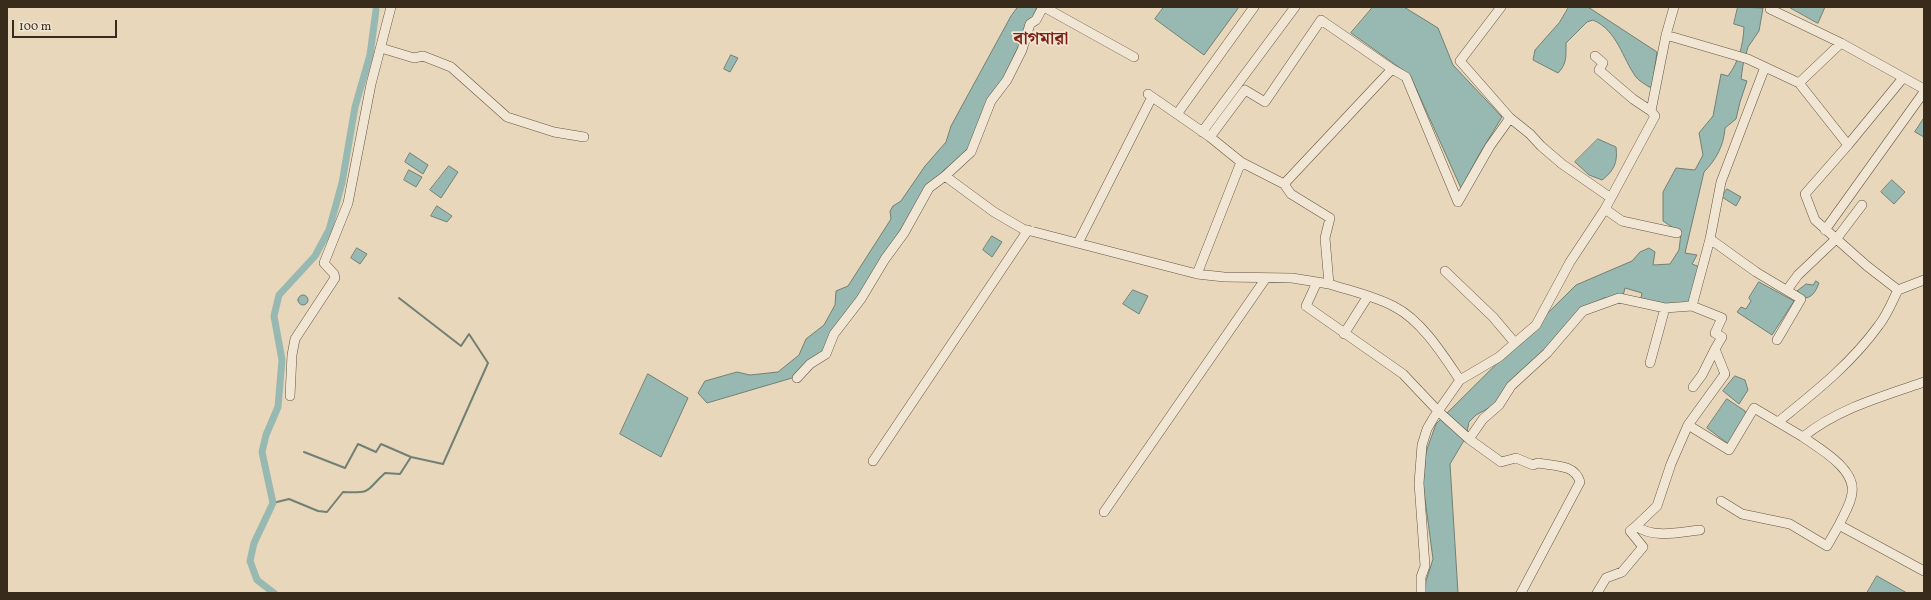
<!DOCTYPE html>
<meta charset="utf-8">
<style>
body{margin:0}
#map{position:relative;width:1931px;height:600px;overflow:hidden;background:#e9d7bb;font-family:Vollkorn,serif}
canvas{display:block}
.frame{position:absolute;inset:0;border:8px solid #382b1c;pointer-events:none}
.scale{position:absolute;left:12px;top:20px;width:105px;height:18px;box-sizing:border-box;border:2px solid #382b1c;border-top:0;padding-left:5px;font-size:12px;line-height:14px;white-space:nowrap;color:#382b1c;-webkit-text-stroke:3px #f1e5d3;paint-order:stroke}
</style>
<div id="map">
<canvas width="1931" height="600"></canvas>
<div class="frame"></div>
<div class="scale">100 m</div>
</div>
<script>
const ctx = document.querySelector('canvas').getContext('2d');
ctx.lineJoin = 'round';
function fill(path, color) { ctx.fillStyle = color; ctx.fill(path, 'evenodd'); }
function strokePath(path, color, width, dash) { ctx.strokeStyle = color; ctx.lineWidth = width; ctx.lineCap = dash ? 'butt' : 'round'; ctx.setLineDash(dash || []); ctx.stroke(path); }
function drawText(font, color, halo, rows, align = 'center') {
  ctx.font = font + ' Vollkorn,"Noto Serif Bengali",serif'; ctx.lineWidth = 3.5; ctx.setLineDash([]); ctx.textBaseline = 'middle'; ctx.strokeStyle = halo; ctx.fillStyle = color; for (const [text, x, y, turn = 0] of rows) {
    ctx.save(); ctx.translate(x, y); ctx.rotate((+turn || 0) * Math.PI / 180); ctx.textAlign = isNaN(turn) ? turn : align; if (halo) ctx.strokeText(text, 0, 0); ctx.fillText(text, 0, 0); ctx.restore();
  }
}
const water = new Path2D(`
 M1018 7H1037L1003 79 981 114 974 141 963 157 945 169 924 192 824 352 806 364 792 378 707 403 698 393 705 381 737 372 750 375 778 372 799 355 806 339 824 325 835 305 836 291 848 286 891 219 890 211 893 206 901 201 925 166 946 142 951 126 1011 16Z
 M1164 7H1239L1204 55 1155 19Z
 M1373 7H1404L1438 28 1453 65 1502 117 1480 153 1461 188 1410 75 1351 33Z
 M1569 7H1588L1657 52 1652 87H1649C1645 84 1639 81 1636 77 1622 58 1618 31 1593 20L1587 22 1566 43C1566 56 1567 64 1558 73L1533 60 1535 50 1559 23Z
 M1738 7 1763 8 1759 31 1748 47 1743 65 1741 79 1747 81 1740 102 1736 119 1725 128C1724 145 1716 160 1704 172L1685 253 1697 255 1692 264 1700 267 1689 303 1677 305 1640 302 1642 293 1625 288 1623 296 1604 298 1591 304 1546 350 1525 367 1500 396 1496 404 1476 415 1469 422 1466 437 1450 464 1458 593H1425L1426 581 1433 559 1423 484 1426 452 1436 424 1576 285 1632 261 1640 252 1649 248 1655 252 1653 265 1670 264 1679 250 1681 233 1663 221V192L1676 168 1695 170 1703 155 1699 133 1713 116 1721 74 1728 76C1739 61 1743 46 1744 27L1734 24Z
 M1789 7H1825L1818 23Z
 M731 55 738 58 730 72 724 69Z
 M1924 118V137L1915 132Z
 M1598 139 1616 147C1618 162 1614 171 1602 180L1589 175 1575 162Z
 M410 153 428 165 423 174 405 162Z
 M449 166 458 172 441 198 430 190Z
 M409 170 422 177 416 187 404 180Z
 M1892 180 1905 192 1894 204 1881 192Z
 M1727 189 1741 197 1736 206 1722 197Z
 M437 206 452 216 447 222 431 216Z
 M992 236 1002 242 992 257 983 250Z
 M357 248 367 254 360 264 351 258Z
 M1816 281 1819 283C1816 290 1814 296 1806 298L1797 291 1806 284 1813 285Z
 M1759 282 1794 301 1772 335 1737 312 1741 307 1746 309 1751 301 1749 298Z
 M1133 290 1148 296 1139 314 1123 304Z
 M298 300a5 5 0 1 1 10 0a5 5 0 1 1-10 0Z
 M648 374 688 398 661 457 620 434Z
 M1735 376 1745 380 1748 390 1739 404 1723 391Z
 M1727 399 1745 411 1746 415 1730 445 1707 428Z
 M1877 576 1907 593H1867Z`);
fill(water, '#97b9b1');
strokePath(water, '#718075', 1);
strokePath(new Path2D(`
 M399 298 461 346 469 334 488 363 443 464 411 457
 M273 503 289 499 318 511 327 512 343 492C374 493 364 492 385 473L400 474 411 457 381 444 376 452 358 444 345 468 304 452`), '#718075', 2);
strokePath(new Path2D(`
 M274 593 257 580 250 561 254 543 273 503 262 452 266 435 278 407 282 360 274 316 279 295 315 256 329 230 342 183 355 107 370 55 376 10`), '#97b9b1', 7);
const minor = new Path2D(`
 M1044 7 1134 57
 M1501 7 1460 61 1510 118 1530 134 1541 146 1562 164 1611 198
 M1674 7 1666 35 1748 59 1799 83 1841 43 1924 89
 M1770 9 1841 43
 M1666 35 1651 111 1655 116 1605 209 1622 221 1677 233
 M381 48 414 58 423 56 451 67 507 117 554 132 584 137
 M1595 56 1603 63 1599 70 1633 99 1651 111
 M1392 69 1406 77 1458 202
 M1799 83 1848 145
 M1148 94 1210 137 1241 162 1284 184 1291 194 1330 218 1325 238 1329 284 1292 278 1224 277 1197 274
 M1177 114 1254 7
 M1202 132 1295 7
 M1210 137 1245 90 1265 102 1321 20 1392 69 1284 184
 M945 176 994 212 1023 229 1197 274 1241 162
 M1458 202 1490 146 1510 118
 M1825 230 1924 92
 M1710 239 1756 272 1801 299 1777 340
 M1078 243 1152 97
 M1445 271 1493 317 1515 343 1536 325 1570 262 1605 209
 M1317 282 1306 306 1403 374 1438 411 1469 439 1501 462 1516 458 1533 465 1538 463C1554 466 1575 464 1580 482L1521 593
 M1329 284C1351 291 1375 296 1395 307 1422 321 1443 355 1460 380
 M1787 290 1798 275 1837 238 1862 205
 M1898 290 1867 266 1815 220 1805 194 1848 145 1903 78
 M1692 306 1722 318 1715 333 1722 337 1715 349 1725 374 1688 425 1729 450 1754 408 1803 437
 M1344 334 1368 296
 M1650 363 1665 308
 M797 378 810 364 826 354 834 334 861 299 885 259 904 233 929 188 945 176 971 152 991 101 1007 80 1022 50 1030 24 1036 20 1043 7
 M1924 382C1883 396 1837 409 1803 437 1820 449 1856 469 1852 493 1851 504 1843 516 1839 525L1924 571
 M1693 387 1702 375 1715 349
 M290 396 292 355 295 339 335 278 334 274 324 263 348 203 371 84 391 7
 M1778 422C1815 392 1851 364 1879 325 1887 315 1892 302 1898 290L1924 280
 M1688 425 1671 464 1657 506 1636 526C1654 539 1679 532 1700 530
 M1469 439 1483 419 1499 405 1511 386 1547 353 1583 311 1619 298 1665 308 1692 306 1710 239 1721 182 1765 67
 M873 461 1028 230
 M1721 501 1742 514 1790 524 1827 546 1839 525
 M1104 512 1266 278
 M1421 593V577L1425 566 1419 483 1422 445 1427 429 1434 417 1460 380 1499 357 1515 343
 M1597 593 1606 578 1622 572 1643 547 1630 531 1636 526`);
strokePath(minor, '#645644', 10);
strokePath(minor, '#f1e5d3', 9);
drawText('bold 18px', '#7a1f14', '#f1e5d3', [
 ["বাগমারা",1041,41]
]);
</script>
